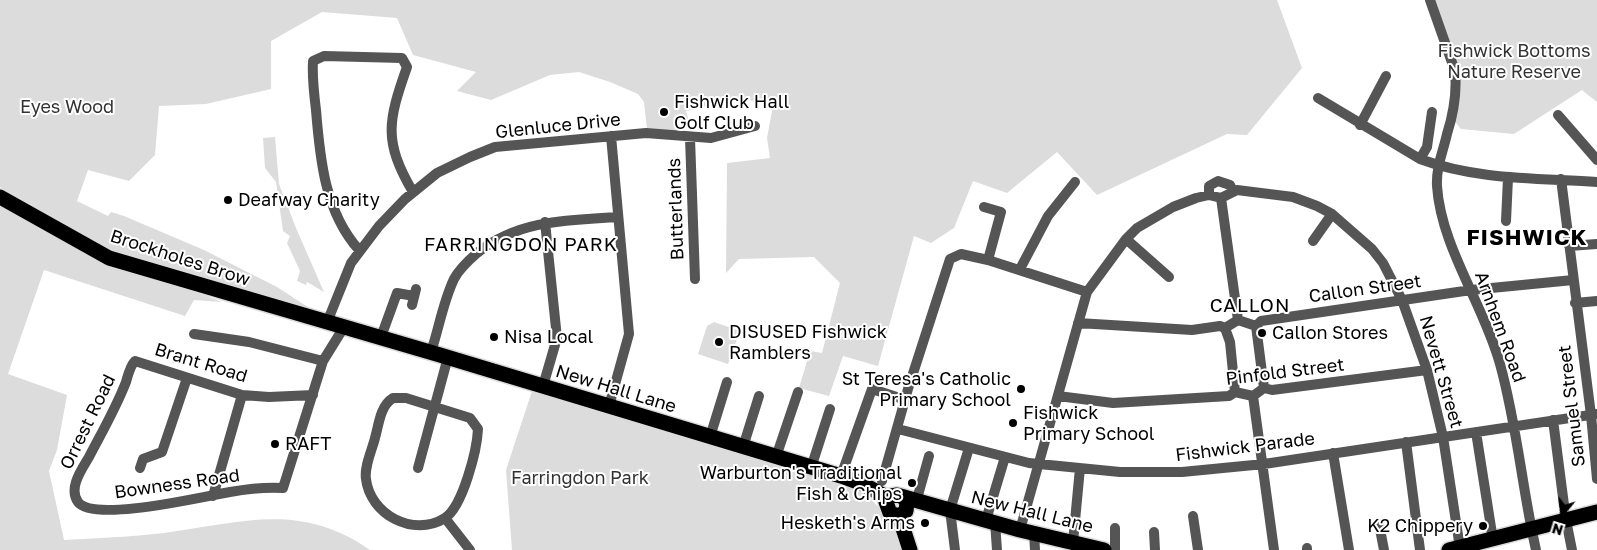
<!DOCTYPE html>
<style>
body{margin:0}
#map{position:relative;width:1597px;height:550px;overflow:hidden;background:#fff;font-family:"Golos Text",sans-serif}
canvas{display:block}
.north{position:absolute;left:1537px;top:490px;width:50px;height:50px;-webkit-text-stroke:4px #fff;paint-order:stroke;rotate:197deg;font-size:14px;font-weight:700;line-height:20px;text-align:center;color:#000}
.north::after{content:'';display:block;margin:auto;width:18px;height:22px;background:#000;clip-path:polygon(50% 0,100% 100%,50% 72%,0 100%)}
</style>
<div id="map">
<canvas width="1597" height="550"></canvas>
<div class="north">N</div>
</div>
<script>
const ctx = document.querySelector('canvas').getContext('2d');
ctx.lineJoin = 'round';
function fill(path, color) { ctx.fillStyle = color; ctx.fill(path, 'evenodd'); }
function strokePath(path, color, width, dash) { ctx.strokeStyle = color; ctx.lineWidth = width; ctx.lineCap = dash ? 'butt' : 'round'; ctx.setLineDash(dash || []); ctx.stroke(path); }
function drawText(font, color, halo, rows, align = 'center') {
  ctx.font = font + ' "Golos Text",sans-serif'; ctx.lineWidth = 4; ctx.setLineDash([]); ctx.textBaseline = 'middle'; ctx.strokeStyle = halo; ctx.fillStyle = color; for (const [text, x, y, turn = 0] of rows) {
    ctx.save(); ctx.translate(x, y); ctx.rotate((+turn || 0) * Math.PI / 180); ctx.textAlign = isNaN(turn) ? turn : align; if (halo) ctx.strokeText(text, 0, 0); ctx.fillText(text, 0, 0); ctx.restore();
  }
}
fill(new Path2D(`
 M0 0H1277L1302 68 1247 135 1227 134 1097 195 1057 152 1007 193 973 181 954 228 931 243 914 236 878 366 843 356 829 396 799 388 810 351 822 353 840 283 814 257 739 259 726 273 727 163 770 158 767 138 773 106 740 98 686 111 689 121 680 132 647 129 644 102 638 94 610 82 579 72 550 75 491 100 457 91 476 72 413 55 397 18 322 12 271 41V89L206 104 159 106 155 155 129 181 88 170 77 201 108 216 111 212 124 216 204 250 277 287 317 313 112 250 0 187Z
 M1432 0H1597V102L1582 90 1514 134 1461 129 1451 117 1456 83Z
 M275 137 279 184 296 228 324 292 307 282 306 285 297 281 300 271 287 243 290 236 283 231 276 182 265 168 263 138Z
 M0 199 109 258 222 302 194 300 185 316 44 270 8 374 67 395 57 450 49 471 64 540C97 538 131 537 164 533 240 523 300 501 370 550H0Z
 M714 322 740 331 728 364 698 354 707 326Z
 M533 388 862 489 890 520 903 550H512L506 470Z`), '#dcdcdc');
const highway = new Path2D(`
 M0 197 109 258 440 355 841 476 863 484 888 498
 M903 497 907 502 906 511 899 516 890 513 886 502 891 496 897 495 1020 530 1104 550
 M899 516 910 550
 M1449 550 1597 512`);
strokePath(highway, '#dbdbdb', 18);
strokePath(new Path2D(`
 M1430 0 1455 71C1457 91 1453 115 1447 134 1443 152 1436 167 1437 186 1441 247 1484 305 1500 364 1517 425 1522 488 1536 550
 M1318 98 1420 159C1476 180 1538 178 1597 182
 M1558 115 1597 160
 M1360 125 1386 76
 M690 138 695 279
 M1420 159 1427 147 1432 112
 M1561 179 1591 415 1597 479
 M1209 195V186L1218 181 1230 185 1233 192
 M1221 198 1237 190 1293 197 1317 206 1332 214 1372 249 1383 263 1402 300 1427 370 1443 437 1460 548
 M1221 198 1238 320
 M1506 221 1508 178
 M1126 239 1169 277
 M1313 241 1332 214
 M1569 246 1597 244
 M359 250C325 212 320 160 316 110 314 94 312 77 313 61L324 56 402 58 407 67C388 121 383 141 413 192
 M988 260 1087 292
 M1020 269 1048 216 1075 182
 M1575 303 1597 301
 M412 305 416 289
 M330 323V315L351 263 379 226 405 199 437 173 470 157 495 147 646 133 711 138 755 126
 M1078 323 1192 330 1220 326 1225 328 1238 320 1256 326
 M1256 326 1261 321 1471 290 1573 280
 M1256 326 1264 388
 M1225 328 1230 342 1235 392
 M194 334 249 342 323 361
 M381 337 397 293 414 296
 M431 352C439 328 443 302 454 279 459 269 469 260 477 253 518 220 568 220 618 217
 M543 386 557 338 545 222
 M313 395 269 397 242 395 135 361C130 366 128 375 126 382 116 408 102 432 89 457 82 469 68 488 78 502 93 523 205 496 230 492 247 489 266 487 283 488L323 361 344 327
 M1058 396 1113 403 1229 396 1235 392 1253 396 1264 388 1272 390 1427 370
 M1253 396 1274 550
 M393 398H406L470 418 478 429C477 450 463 506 445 518 413 538 370 514 366 479 364 467 372 450 375 438 379 424 380 406 393 398Z
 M609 406 629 334 611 136
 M1553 420 1564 505
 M898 429 1029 463 1120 472H1182L1264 464 1597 414
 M1476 432 1493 540
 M710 437 727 382
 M1406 442 1420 550
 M743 447 759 396
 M1333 453 1349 550
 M776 457 798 392
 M140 468 143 459 162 452 187 378
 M418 468 448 357
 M811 468 830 409
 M841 476 872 389 906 400
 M882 481 908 389 950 259 961 254 988 260 1001 212 984 207
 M213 496 242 395
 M917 499 929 456
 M1193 516 1198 550
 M445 518 470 550
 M986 520 1005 457
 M1566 520 1572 550
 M995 522 997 550
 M1379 524 1384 550
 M1115 528V550
 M1020 530 1087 292 1126 239 1137 228 1173 207 1196 198 1209 195 1221 198
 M1154 532 1155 550
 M1034 533 1035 550
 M1073 542 1080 468
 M1307 548V550
 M955 550 950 510 969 448`), '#555', 10);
strokePath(highway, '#000', 15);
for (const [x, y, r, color] of [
 [664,112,5,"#000"],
 [228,200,5,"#000"],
 [1262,333,5,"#000"],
 [494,337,5,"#000"],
 [719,342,5,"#000"],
 [1021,389,5,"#000"],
 [1013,423,5,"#000"],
 [275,444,5,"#000"],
 [912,483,5,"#000"],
 [925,523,5,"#000"],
 [1483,526,5,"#000"]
]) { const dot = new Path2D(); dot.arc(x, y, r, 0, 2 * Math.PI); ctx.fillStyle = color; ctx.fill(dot); strokePath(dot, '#fff', 2); }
drawText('18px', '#333', '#fff', [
 ["Fishwick Bottoms",1514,51],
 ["Nature Reserve",1514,72],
 ["Eyes Wood",67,107],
 ["Farringdon Park",580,478]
]);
drawText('18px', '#000', '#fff', [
 ["Fishwick Hall",674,102],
 ["Golf Club",674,123],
 ["Deafway Charity",238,200],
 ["DISUSED Fishwick",729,332],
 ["Ramblers",729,353],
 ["Callon Stores",1272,333],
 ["Nisa Local",504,337],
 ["St Teresa's Catholic",1011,379,"right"],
 ["Primary School",1011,400,"right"],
 ["Fishwick",1023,413],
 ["Primary School",1023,434],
 ["RAFT",285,444],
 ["Warburton's Traditional",902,473,"right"],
 ["Fish & Chips",902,494,"right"],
 ["Hesketh's Arms",915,523,"right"],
 ["K2 Chippery",1473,526,"right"]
], 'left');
drawText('18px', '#000', '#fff', [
 ["Glenluce Drive",558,126,-6],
 ["Butterlands",676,209,-92],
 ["Brockholes Brow",180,258,18],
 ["Callon Street",1365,289,-8],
 ["Arnhem Road",1500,327,70],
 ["Brant Road",201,363,17],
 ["Pinfold Street",1285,372,-7],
 ["Nevett Street",1441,372,74],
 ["New Hall Lane",616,389,17],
 ["Samuel Street",1572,406,-97],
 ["Orrest Road",88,422,-64],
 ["Fishwick Parade",1245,447,-7],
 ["Bowness Road",177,484,-8],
 ["New Hall Lane",1032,512,14]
]);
ctx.letterSpacing = '1px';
drawText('19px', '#000', '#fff', [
 ["FARRINGDON PARK",521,245],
 ["CALLON",1250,306]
]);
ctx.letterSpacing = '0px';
ctx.letterSpacing = '1px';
drawText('bold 22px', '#000', '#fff', [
 ["FISHWICK",1527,238]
]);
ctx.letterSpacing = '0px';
</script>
